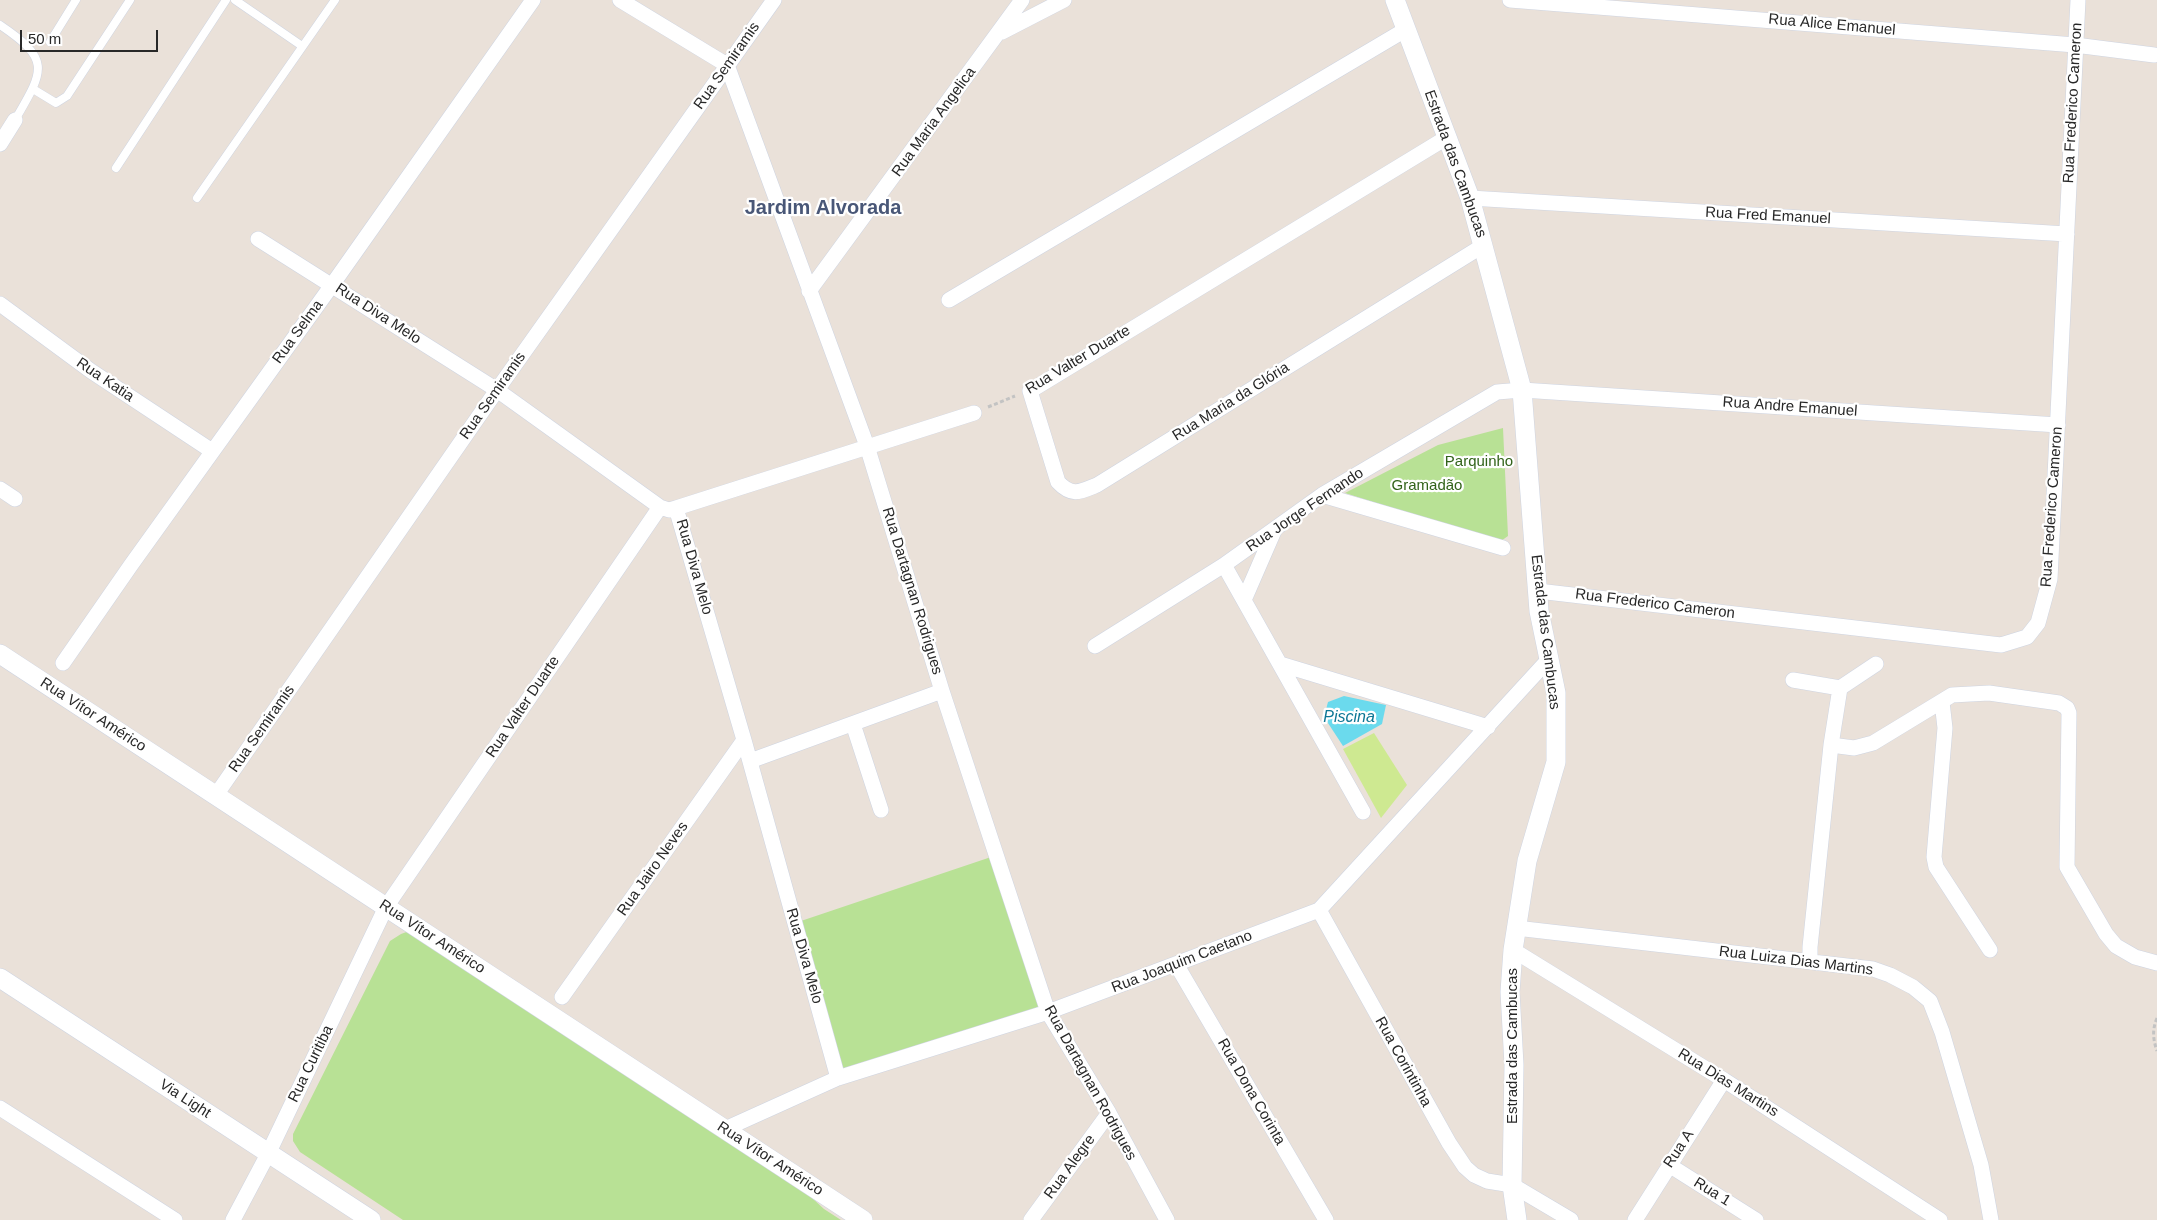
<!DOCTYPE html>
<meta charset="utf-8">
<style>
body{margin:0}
#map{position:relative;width:2157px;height:1220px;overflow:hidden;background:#eae1d9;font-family:Arial,sans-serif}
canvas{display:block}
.scale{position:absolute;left:20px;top:30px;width:138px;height:22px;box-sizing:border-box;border:2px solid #282828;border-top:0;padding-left:6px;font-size:15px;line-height:18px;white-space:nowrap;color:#282828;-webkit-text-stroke:4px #fff;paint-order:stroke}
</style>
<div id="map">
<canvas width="2157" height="1220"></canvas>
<div class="scale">50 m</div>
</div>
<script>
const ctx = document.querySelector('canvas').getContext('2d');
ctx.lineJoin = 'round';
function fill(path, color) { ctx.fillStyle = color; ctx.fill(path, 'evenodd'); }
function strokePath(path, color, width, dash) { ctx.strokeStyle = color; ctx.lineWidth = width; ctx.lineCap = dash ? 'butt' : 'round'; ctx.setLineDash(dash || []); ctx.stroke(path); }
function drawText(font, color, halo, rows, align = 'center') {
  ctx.font = font + ' Arial,sans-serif'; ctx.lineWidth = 4.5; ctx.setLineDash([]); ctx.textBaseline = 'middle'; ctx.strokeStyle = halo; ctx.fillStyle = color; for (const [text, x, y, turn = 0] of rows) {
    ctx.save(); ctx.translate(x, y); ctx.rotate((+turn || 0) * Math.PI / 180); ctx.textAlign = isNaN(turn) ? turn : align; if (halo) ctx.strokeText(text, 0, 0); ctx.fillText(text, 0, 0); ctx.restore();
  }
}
fill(new Path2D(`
 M1503 428 1508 536 1498 543 1345 493 1438 445Z
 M997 855 1048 1012 838 1078 795 923Z
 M412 930 784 1172 824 1209 841 1220H403L300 1152 293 1141V1134L390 941 401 934Z`), '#b8e195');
fill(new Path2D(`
 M1374 733 1407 785 1381 818 1343 749Z`), '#cee991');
fill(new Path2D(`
 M1344 696 1386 705 1382 724 1343 746 1324 717 1328 702Z`), '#6bdaed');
const service = new Path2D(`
 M235 0 302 46
 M0 25C52 60 44 70 15 120
 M50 42 76 0
 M33 89 56 103 67 96 130 0
 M116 168 226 0
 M197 198 335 0`);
const minor = new Path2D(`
 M620 0 727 65 867 446 942 691 1048 1012 1109 1113 1167 1220
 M1510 0 2075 45 2154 55
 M1002 32 1064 0
 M1446 138 1030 391 1058 482C1072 497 1080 492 1097 485L1484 245
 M0 144 15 120
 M1470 198 2067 234
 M258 239 497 390 660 507 669 510 676 508 744 740 838 1078
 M809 291 1022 0
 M949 300 1405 30
 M0 304 91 371 212 451
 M0 489 15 499
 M1322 495 1503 548
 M676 508 974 413
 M1224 565 1363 812
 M1538 591 2001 645 2027 637 2038 623 2050 579 2078 0
 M1244 600 1274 531
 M1095 646 1224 565 1322 495 1497 392 1522 390 2058 425
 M63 663 131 565 332 285 533 0
 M1280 664 1488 727
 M1793 680 1840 688 1876 664
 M1942 702 1945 728 1934 857 1936 867 1990 950
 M853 724 881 810
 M1831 745 1854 748 1873 743 1952 695 1989 693 2059 703 2067 708 2069 713 2067 867 2106 934 2116 946 2135 957 2157 963
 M750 761 942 691
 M216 795 497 390 774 0
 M1319 910 1449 1143 1465 1167 1474 1175 1487 1181 1512 1185 1571 1220
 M1516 928 1873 969 1890 975 1913 987 1930 1001 1942 1032 1981 1165 1991 1220
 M1513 950 1724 1080 1940 1220
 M1810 960V947L1831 745 1840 688
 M1176 964 1326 1220
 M562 997 744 740
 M0 1108 175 1220
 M725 1129 838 1078 1048 1012 1319 910 1549 659
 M1669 1165 1756 1220
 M233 1220 268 1154 386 907 660 507
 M1031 1220 1109 1113
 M1635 1220 1724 1080`);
const tertiary = new Path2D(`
 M1395 0 1470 198 1522 390 1539 611 1556 693V762L1527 861 1513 950 1510 992 1514 1065 1512 1185 1517 1220
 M0 654 863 1220
 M0 978 371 1220`);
strokePath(service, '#ced4e1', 9);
strokePath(minor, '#ced4e1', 16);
strokePath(tertiary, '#ced4e1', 20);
strokePath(new Path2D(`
 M988 407 1015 396
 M2157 1018C2152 1030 2153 1039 2157 1051`), '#c3c3c3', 3, [4, 2.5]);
strokePath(service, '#fff', 8);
strokePath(minor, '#fff', 15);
strokePath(tertiary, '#fff', 19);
drawText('15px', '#282828', '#fff', [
 ["Rua Alice Emanuel",1832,25,5],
 ["Rua Semiramis",727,66,-55],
 ["Rua Frederico Cameron",2073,103,-87],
 ["Rua Maria Angelica",934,122,-54],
 ["Estrada das Cambucas",1455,164,70],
 ["Rua Fred Emanuel",1768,216,3],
 ["Rua Diva Melo",378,314,33],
 ["Rua Selma",298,332,-54],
 ["Rua Valter Duarte",1078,360,-31],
 ["Rua Katia",105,380,34],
 ["Rua Semiramis",493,396,-55],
 ["Rua Maria da Glória",1231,402,-32],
 ["Rua Andre Emanuel",1790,407,4],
 ["Rua Frederico Cameron",2052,507,-86],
 ["Rua Jorge Fernando",1305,510,-34],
 ["Rua Diva Melo",694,567,74],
 ["Rua Dartagnan Rodrigues",912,591,73],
 ["Rua Frederico Cameron",1655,604,7],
 ["Estrada das Cambucas",1545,632,83],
 ["Rua Valter Duarte",523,707,-56],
 ["Rua Vítor Américo",93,715,33],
 ["Rua Semiramis",262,729,-55],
 ["Rua Jairo Neves",653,869,-55],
 ["Rua Vítor Américo",432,937,33],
 ["Rua Diva Melo",804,956,74],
 ["Rua Luiza Dias Martins",1796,961,7],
 ["Rua Joaquim Caetano",1182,962,-21],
 ["Estrada das Cambucas",1513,1046,-90],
 ["Rua Corintinha",1403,1062,61],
 ["Rua Curitiba",311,1064,-64],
 ["Rua Dartagnan Rodrigues",1090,1083,61],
 ["Rua Dias Martins",1728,1083,32],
 ["Rua Dona Corinta",1251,1092,60],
 ["Via Light",185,1099,33],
 ["Rua A",1679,1149,-57],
 ["Rua Vítor Américo",770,1159,33],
 ["Rua Alegre",1070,1167,-54],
 ["Rua 1",1712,1192,32]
]);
drawText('15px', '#32631a', '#fff', [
 ["Parquinho",1479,462],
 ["Gramadão",1427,486]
]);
drawText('italic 16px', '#0e7795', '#fff', [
 ["Piscina",1349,718]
]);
drawText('bold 20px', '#495777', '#fff', [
 ["Jardim Alvorada",823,208]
]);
</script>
